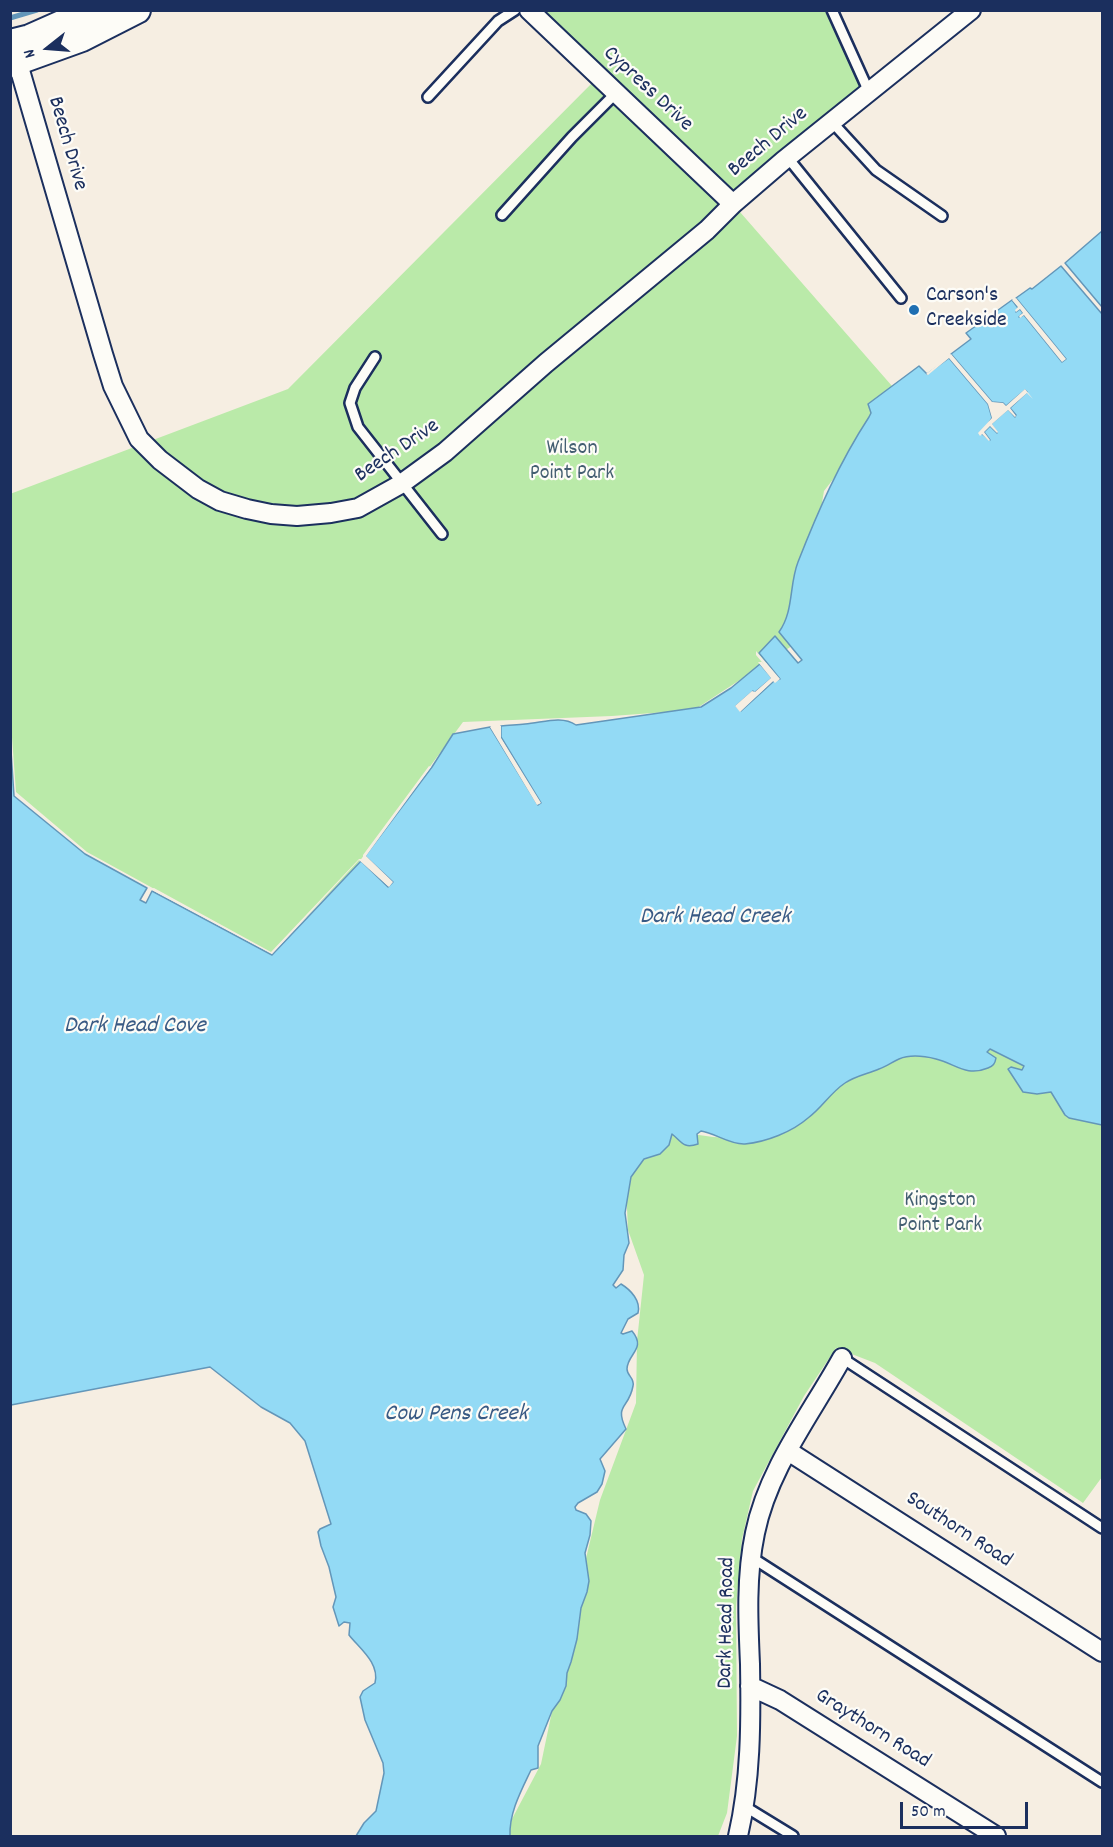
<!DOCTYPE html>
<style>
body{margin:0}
#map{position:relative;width:1113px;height:1847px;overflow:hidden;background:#f6eee2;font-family:Dekko,sans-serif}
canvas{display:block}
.frame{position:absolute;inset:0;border:12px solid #1b2f5e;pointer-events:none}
.north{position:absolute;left:18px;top:18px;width:60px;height:60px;-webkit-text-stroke:4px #fdfcf7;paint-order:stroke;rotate:253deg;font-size:16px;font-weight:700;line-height:24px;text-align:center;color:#1b2f5e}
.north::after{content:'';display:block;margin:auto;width:21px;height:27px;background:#1b2f5e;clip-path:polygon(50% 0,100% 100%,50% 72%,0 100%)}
.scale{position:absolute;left:900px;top:1802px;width:128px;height:27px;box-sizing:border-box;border:3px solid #1b2f5e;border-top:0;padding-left:8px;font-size:18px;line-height:21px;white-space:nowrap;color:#1b2f5e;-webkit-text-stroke:4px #fdfcf7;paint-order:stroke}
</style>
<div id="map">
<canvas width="1113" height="1847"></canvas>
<div class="frame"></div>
<div class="north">N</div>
<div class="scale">50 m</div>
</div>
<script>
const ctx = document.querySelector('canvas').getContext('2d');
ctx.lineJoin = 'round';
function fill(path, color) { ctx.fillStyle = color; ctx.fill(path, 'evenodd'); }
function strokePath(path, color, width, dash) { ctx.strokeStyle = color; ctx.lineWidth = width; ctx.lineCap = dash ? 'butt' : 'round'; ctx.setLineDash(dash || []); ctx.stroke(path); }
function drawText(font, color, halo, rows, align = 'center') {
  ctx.font = font + ' Dekko,sans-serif'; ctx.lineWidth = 4.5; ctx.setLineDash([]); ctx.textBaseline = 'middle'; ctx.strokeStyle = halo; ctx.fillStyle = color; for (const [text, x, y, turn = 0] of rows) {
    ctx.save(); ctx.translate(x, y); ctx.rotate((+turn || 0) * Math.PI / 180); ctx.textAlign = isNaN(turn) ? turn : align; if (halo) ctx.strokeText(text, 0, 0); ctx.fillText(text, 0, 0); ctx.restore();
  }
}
fill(new Path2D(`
 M529 11H832L869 92 733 204 899 394 824 491 798 642 694 710 612 716 463 722 356 866 271 953 87 852 16 792 10 710V494L288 389 598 77Z
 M925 1044 994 1047 1102 1109V1477L1083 1503 875 1363 836 1348 804 1396 753 1491 742 1539 736 1607 737 1736 727 1813 718 1836H503L541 1764 570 1625 600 1500 636 1403 637 1341 644 1275 628 1230 626 1186 635 1161 652 1144 678 1132 713 1137 752 1139 842 1081Z`), '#baeaa9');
const water = new Path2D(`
 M1102 231V307L1065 263Z
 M1061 266 1102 314V1125L1069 1118 1065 1115 1051 1092 1037 1094 1023 1092 1008 1069 1011 1067 1022 1070 1024 1066 990 1049 987 1052 996 1058C995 1064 993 1066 988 1068 966 1077 956 1064 936 1059 924 1056 911 1054 899 1059 892 1062 886 1067 879 1069 867 1074 855 1076 845 1083 830 1093 822 1108 808 1118 792 1132 766 1142 745 1144 730 1145 715 1133 701 1131L697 1134 698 1144C683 1149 682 1142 672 1134L669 1145 660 1154 644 1159 631 1177 625 1213 629 1243 624 1255 623 1270 613 1285 616 1288 621 1284C631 1290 641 1301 638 1313L628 1319 621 1333 623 1334 632 1331C647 1349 627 1354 627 1369 627 1376 635 1378 633 1386 629 1409 614 1404 626 1429L600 1459 605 1471 602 1484 597 1492 578 1503 575 1507 576 1510 586 1514 591 1521 590 1535 585 1553 589 1581 587 1592 581 1608 577 1639 571 1662 567 1673 566 1686 560 1700 552 1711 538 1746V1768L531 1770C521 1791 509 1813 510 1836H356L364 1823 376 1811 384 1773 383 1763 365 1720 360 1697 363 1691 375 1683C380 1663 359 1648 349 1635L350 1623 344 1622 339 1626 333 1607 336 1597 329 1567 321 1546 318 1532 320 1529 331 1524 305 1441 290 1423 261 1407 210 1367 11 1405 10 736 14 796 85 854 147 888 140 900 146 903 152 891 272 955 361 861 388 887 393 882 365 856 432 767 453 734 490 727 538 805 541 803 501 737V726C509 725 517 725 525 724 542 723 561 715 576 725L701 707 731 688 760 664 772 678 754 693 753 691 736 706 741 711 774 681 780 679 759 653 775 636 798 663 802 660 779 632C794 611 789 585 798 562 818 511 839 463 869 417L871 413 868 404 919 366 927 374 949 358 988 404 992 418 982 434 990 440 984 432 990 426 997 433 991 424 1008 409 1015 417 1016 415 1010 408 1027 392 1025 390 1006 406 1003 403 992 402 951 354 971 339 966 333 1012 300 1018 308 1016 312 1020 309 1023 313 1019 317 1024 315 1062 362 1066 359 1016 298 1030 288 1032 289Z`);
fill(water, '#93daf5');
strokePath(water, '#6396b9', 1.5);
fill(new Path2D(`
 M1016 298 1066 359 1062 362 1024 315 1020 318 1019 316 1023 313 1020 309 1016 312 1015 310 1018 307 1012 300Z
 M951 354 992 402 1003 403 1006 406 1025 389 1033 399 1027 393 1010 408 1016 416 1015 417 1008 410 992 424 998 432 997 433 990 426 984 432 990 440 989 441 982 434 980 436 978 433 992 418 988 404 949 358 928 375 926 374Z
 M756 651 780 679 775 683 773 681 740 712 735 706 752 691 755 692 771 678 758 662H762L776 679 756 655Z
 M498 726H501V738L541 803 537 805 490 727H493L498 735Z
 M429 766 431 767 366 856 393 882 389 887 359 860 272 954 150 889 154 888 271 952 359 859H363L388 883 363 858V855Z`), '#f6eee2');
strokePath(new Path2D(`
 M10 18 37 10`), '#6396b9', 5);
const lane = new Path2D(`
 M832 10 869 92
 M428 97 498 21 515 10
 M832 122 876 170 942 216
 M788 158 901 298
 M502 215 572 137 616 93
 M375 357 355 388 350 403 358 427 442 534
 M842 1358 1102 1528
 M751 1557 1102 1782
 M744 1806 793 1836`);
const street = new Path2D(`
 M529 10 733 204
 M14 50 103 354 113 386 139 439 160 460 198 489 220 501 247 509 271 514 297 516 331 513 358 508 401 484 445 452 546 363 707 230 733 204 783 161 971 10
 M788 1451 1102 1652
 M750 1686 780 1700 996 1836
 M738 1836C751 1780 751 1722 750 1664 748 1620 746 1576 755 1533 768 1469 811 1414 842 1358`);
const secondary = new Path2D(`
 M10 43 30 38 93 10
 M10 64 82 38 137 10`);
strokePath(lane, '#1b2f5e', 14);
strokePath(street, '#1b2f5e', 22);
strokePath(secondary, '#1b2f5e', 30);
strokePath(lane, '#fdfcf7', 9);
strokePath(street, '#fdfcf7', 18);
strokePath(secondary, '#fdfcf7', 26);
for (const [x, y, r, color] of [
 [914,310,6,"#1f6fb2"]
]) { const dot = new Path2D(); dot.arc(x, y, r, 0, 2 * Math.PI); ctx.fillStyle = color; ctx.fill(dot); strokePath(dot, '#fdfcf7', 2); }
drawText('22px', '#1b2f5e', '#fdfcf7', [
 ["Cypress Drive",647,90,43],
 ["Beech Drive",769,143,-40],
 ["Beech Drive",66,144,74],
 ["Beech Drive",398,452,-34],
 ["Southorn Road",958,1531,33],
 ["Dark Head Road",728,1623,-89],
 ["Graythorn Road",872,1730,32]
]);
drawText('22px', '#1b2f5e', '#fdfcf7', [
 ["Carson's",926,297],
 ["Creekside",926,322]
], 'left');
drawText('22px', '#435e71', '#fdfcf7', [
 ["Wilson",572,450],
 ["Point Park",572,475],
 ["Kingston",940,1202],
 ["Point Park",940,1227]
]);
drawText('italic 24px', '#395a84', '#fdfcf7', [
 ["Dark Head Creek",715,919],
 ["Dark Head Cove",135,1028],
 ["Cow Pens Creek",456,1416]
]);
</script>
